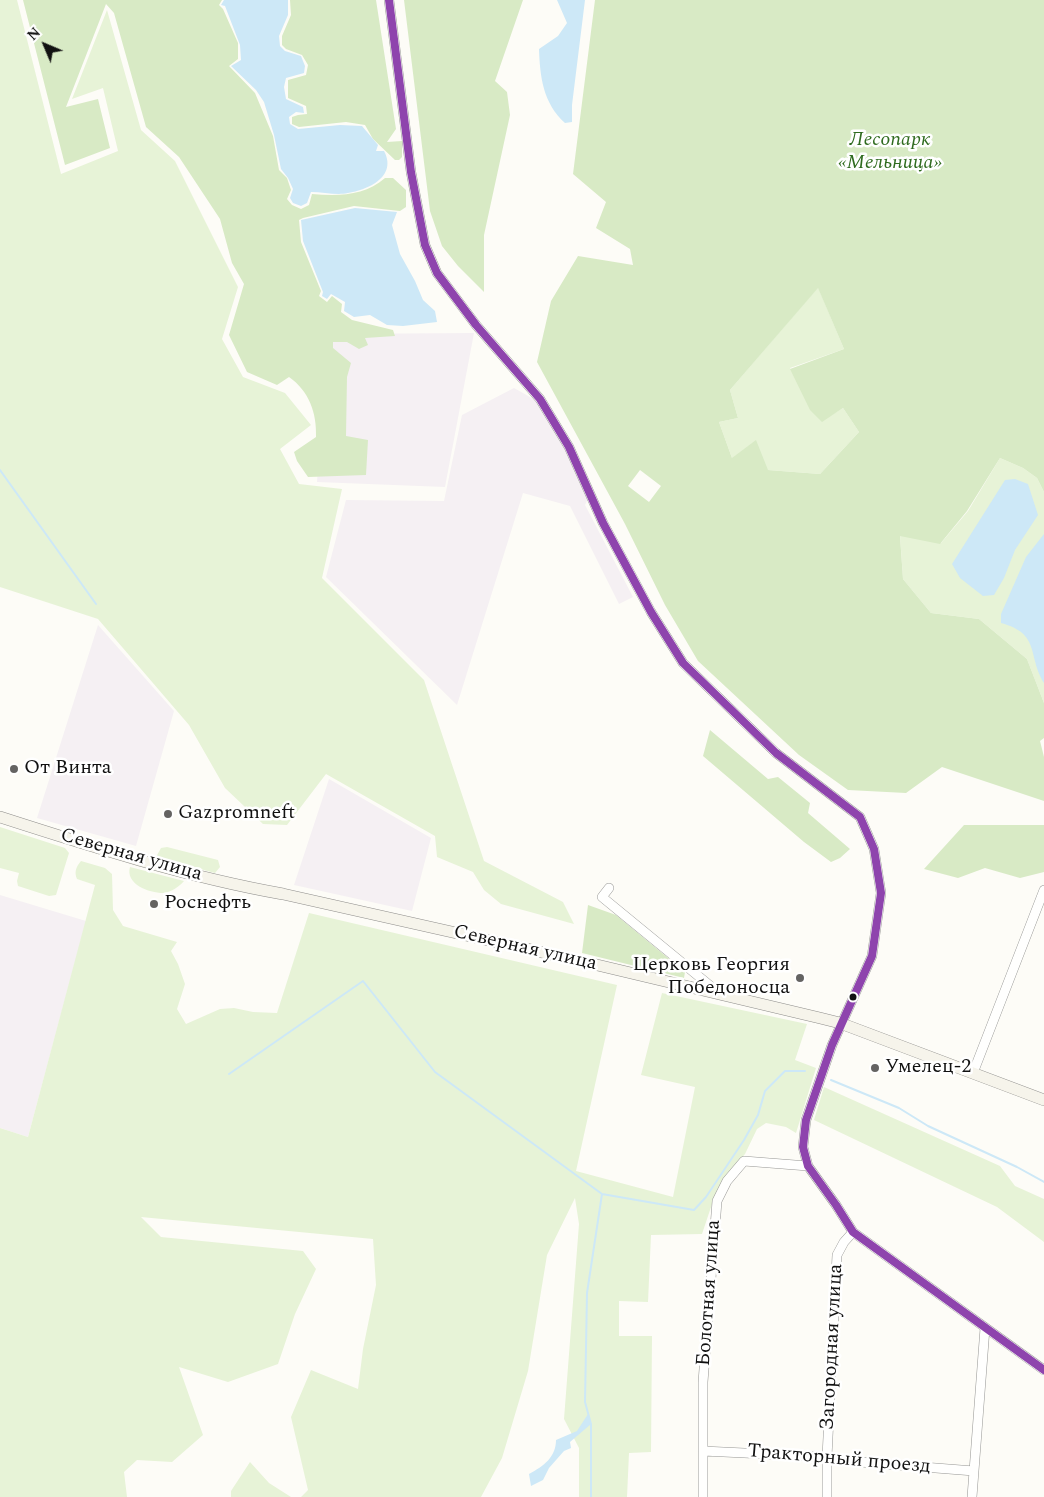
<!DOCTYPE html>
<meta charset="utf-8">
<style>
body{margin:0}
#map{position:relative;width:1044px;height:1497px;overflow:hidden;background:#fdfcf7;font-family:Spectral,serif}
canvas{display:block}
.north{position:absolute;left:20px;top:20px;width:50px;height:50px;-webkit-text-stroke:4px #fff;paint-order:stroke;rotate:315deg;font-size:14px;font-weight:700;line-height:20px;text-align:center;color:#111}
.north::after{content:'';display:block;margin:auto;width:18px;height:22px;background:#111;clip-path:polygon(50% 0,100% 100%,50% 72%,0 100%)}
</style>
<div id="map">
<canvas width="1044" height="1497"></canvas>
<div class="north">N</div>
</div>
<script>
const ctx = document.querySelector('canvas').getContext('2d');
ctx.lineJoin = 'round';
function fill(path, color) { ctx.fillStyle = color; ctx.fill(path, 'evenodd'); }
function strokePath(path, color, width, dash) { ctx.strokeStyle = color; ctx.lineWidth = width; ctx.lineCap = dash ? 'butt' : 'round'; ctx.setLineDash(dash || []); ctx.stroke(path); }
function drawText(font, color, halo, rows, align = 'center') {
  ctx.font = font + ' Spectral,serif'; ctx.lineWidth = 5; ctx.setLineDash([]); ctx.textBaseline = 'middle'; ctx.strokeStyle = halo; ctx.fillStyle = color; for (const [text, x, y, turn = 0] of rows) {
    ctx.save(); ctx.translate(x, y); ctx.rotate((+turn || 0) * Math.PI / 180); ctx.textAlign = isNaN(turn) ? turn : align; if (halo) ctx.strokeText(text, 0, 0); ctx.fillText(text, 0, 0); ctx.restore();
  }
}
fill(new Path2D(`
 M474 333 445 487 317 482 327 334Z
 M514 388 537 401 565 446 588 499 585 505 633 597 619 604 570 506 523 493 457 705 326 577 346 500 444 501 462 415Z
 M98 625 174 711 136 846 37 818Z
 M329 779 431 838 412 911 294 885Z
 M0 895 86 921 28 1137 0 1128Z`), '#f5f0f3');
fill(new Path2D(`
 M0 0H17L61 174 118 151 103 88 72 99 107 10 141 130 175 161 238 287 222 339 243 377 285 393 311 425 280 449 299 484 342 489 322 578 424 680 484 861 563 902 574 924 501 904 484 890 473 872 437 857 435 836 326 774 287 825 263 824 225 788 189 725 98 619 0 587Z
 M818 287 844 349 790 368 822 421 843 408 859 432 820 474 768 470 732 458 719 422 738 418 730 390Z
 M1000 458 1023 468 1037 478 1044 492V703L1027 659 979 619 931 613 903 579 900 535 941 543 968 511Z
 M0 827 65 848 69 853 56 895 49 896 18 886 17 881 19 873 0 868Z
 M167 847 218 860 220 867 215 873 156 857 161 848Z
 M81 861 105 868 112 874 113 910 123 926 177 942 171 951 178 964 185 984 177 1009 186 1024 220 1009 234 1008 253 1012 277 1013 309 913 617 985 576 1171 673 1197 695 1087 641 1075 662 993 807 1024 795 1060 816 1068 796 1133 786 1127 766 1123 757 1129 745 1154 727 1176 713 1201 702 1234 651 1235 648 1302 619 1301V1336H652L651 1452 629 1453 627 1497H632H579V1448L564 1419 579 1224 575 1198 547 1255 528 1371 502 1458 481 1497H301L308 1490 291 1417 311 1370 358 1389 363 1349 376 1285 373 1239 141 1217 161 1237 303 1251 316 1269 295 1314 278 1364 228 1382 179 1367 203 1435 172 1462 137 1460 124 1472 127 1497H0V1128L28 1137 95 885 77 879C74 872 76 867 81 861Z
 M130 867 184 881C180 886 170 893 163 893 149 893 125 884 130 867Z
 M824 1087 1000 1166 1015 1186 1044 1199V1242L997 1207 814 1120Z
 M250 1462 269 1483 291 1497H231V1491Z`), '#e7f3d7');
fill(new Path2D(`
 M23 0H222L219 5 223 9 238 43V59L229 66 255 93 273 136 279 170 287 178 291 190 287 199 292 205 301 209 309 205 312 194C339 196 365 196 385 178H393L406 190V207L400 211 354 206 303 218 299 220 301 242 321 291 319 296 327 302 332 296 342 304 341 312 352 320 393 330 395 336 365 338 368 345 359 349 347 342H333V348L351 363 347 377 346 436 368 440 366 475 308 477 297 461 294 452 316 437C317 413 309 391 289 377L277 385 247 372 229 335 244 284 232 263 220 219 179 157 146 127 114 13 106 4 66 107 98 99 110 148 65 165Z
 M290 0H376L396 129 387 142 402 141V157L399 160H395L373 139 365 125 346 122 299 127 292 124V117L298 115 307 114 306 106 288 98V80L306 75 308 65 302 55 286 49 282 45V36L291 15Z
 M404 0H523L495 81 507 92 510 115 484 235V292L458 266 442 246 430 211Z
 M595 0H1044V492L1037 478 1023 468 1000 458 967 511 940 544 900 536 903 579 931 613 979 619 1027 659 1044 703V738L1040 741 1044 757V801L942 767 906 793 848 790 799 755 698 661 665 605 625 524 537 362 551 301 578 256 633 265 630 249 596 228 606 202 573 174ZM818 288 844 349 790 369 810 410 822 422 843 408 859 432 820 474 768 470 756 440 732 458 719 422 738 418 730 390ZM640 470 661 486 649 502 628 486Z
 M710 730 768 779 778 777 810 803 808 813 850 849 840 858 831 862 804 842 703 756Z
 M964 825H1044V872L1020 878 985 868 958 878 924 869Z
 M588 905 616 915 685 972 684 978 582 953Z`), '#d8eac5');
fill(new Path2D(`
 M224 0H288V15L279 36 280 46 285 51 301 56 305 66 304 73 286 78 284 87 286 99 303 107 304 113 296 112 289 117 290 124 298 129 340 125 362 126 378 145 376 151H384C399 179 362 193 339 194 330 194 320 192 311 192L307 203 301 206 293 203 290 198 293 189 288 178 281 169 274 135 264 102 256 90 231 66 241 60 240 45 225 6 221 5Z
 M557 0H585L572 105V122L565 123C543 103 540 77 539 49L558 36 567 23Z
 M355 208 397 212 392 225 400 254 415 281 423 300 435 311 437 322 403 326 387 325 370 315 354 317 344 311 345 302 331 294 327 299 322 296 323 292 303 241 301 220Z
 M1015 479 1028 484 1038 515 1015 550 1004 578 994 595 983 596 960 578 952 564 1005 480Z
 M1044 534V683C1027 655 1041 634 1001 623V614L1026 557Z
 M588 1414 591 1424 570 1442 571 1448 564 1451 549 1468 543 1480 531 1486 529 1474C544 1466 556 1457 556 1440L577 1431Z`), '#cde8f7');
strokePath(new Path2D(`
 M0 470 96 604
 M229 1074 363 981 435 1072 602 1194
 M831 1080 899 1108 928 1126 1017 1167 1044 1182
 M591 1497V1424L585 1402 587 1293 602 1194 694 1210 706 1197 744 1140 758 1115 765 1091 785 1071H805`), '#cde8f7', 2);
const street = new Path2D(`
 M389 0 411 172 425 245 437 273 476 325 540 399 569 447 603 523 651 612 683 663 776 753 860 817 874 849 881 893 872 956 832 1045 806 1120 803 1147 808 1166 836 1205 853 1232 1044 1370
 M609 888 602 897 719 993
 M973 1073 1044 890
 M703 1451 827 1457 834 1460 974 1471
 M703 1497V1382L717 1201 727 1181 744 1161 808 1166
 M827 1497V1457L837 1255 844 1242 853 1232
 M972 1497 985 1328`);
const secondary = new Path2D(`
 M0 817C93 847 187 877 283 894L572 959 820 1018 840 1023 1044 1100`);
strokePath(street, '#979795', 10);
strokePath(secondary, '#8e8d8b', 12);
strokePath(street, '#fffffe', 9);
strokePath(secondary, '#f6f4eb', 11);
strokePath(new Path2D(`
 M389 0 411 172 425 245 437 273 476 325 540 399 569 447 603 523 651 612 683 663 776 753 860 817 874 849 881 893 872 956 832 1045 806 1120 803 1147 808 1166 836 1205 853 1232 1044 1370`), '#8e44ad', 8);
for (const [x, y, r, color] of [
 [14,769,5,"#646362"],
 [168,814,5,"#646362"],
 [154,904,5,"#646362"],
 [800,978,5,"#646362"],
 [853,997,4.5,"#111"],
 [875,1068,5,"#646362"]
]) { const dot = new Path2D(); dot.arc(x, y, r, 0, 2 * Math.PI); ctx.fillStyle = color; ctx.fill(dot); strokePath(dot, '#fff', 2); }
drawText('italic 20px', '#2f6b1f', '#fff', [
 ["Лесопарк",890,141],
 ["«Мельница»",890,164]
]);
drawText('20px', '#111', '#fff', [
 ["От Винта",24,769],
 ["Gazpromneft",178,814],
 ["Роснефть",164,904],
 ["Церковь Георгия",790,966,"right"],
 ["Победоносца",790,989,"right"],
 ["Умелец-2",885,1068]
], 'left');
drawText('20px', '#111', '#fff', [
 ["Северная улица",131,856,16],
 ["Северная улица",525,949,13],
 ["Болотная улица",710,1293,-86],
 ["Загородная улица",833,1347,-87],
 ["Тракторный проезд",839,1460,5]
]);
</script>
